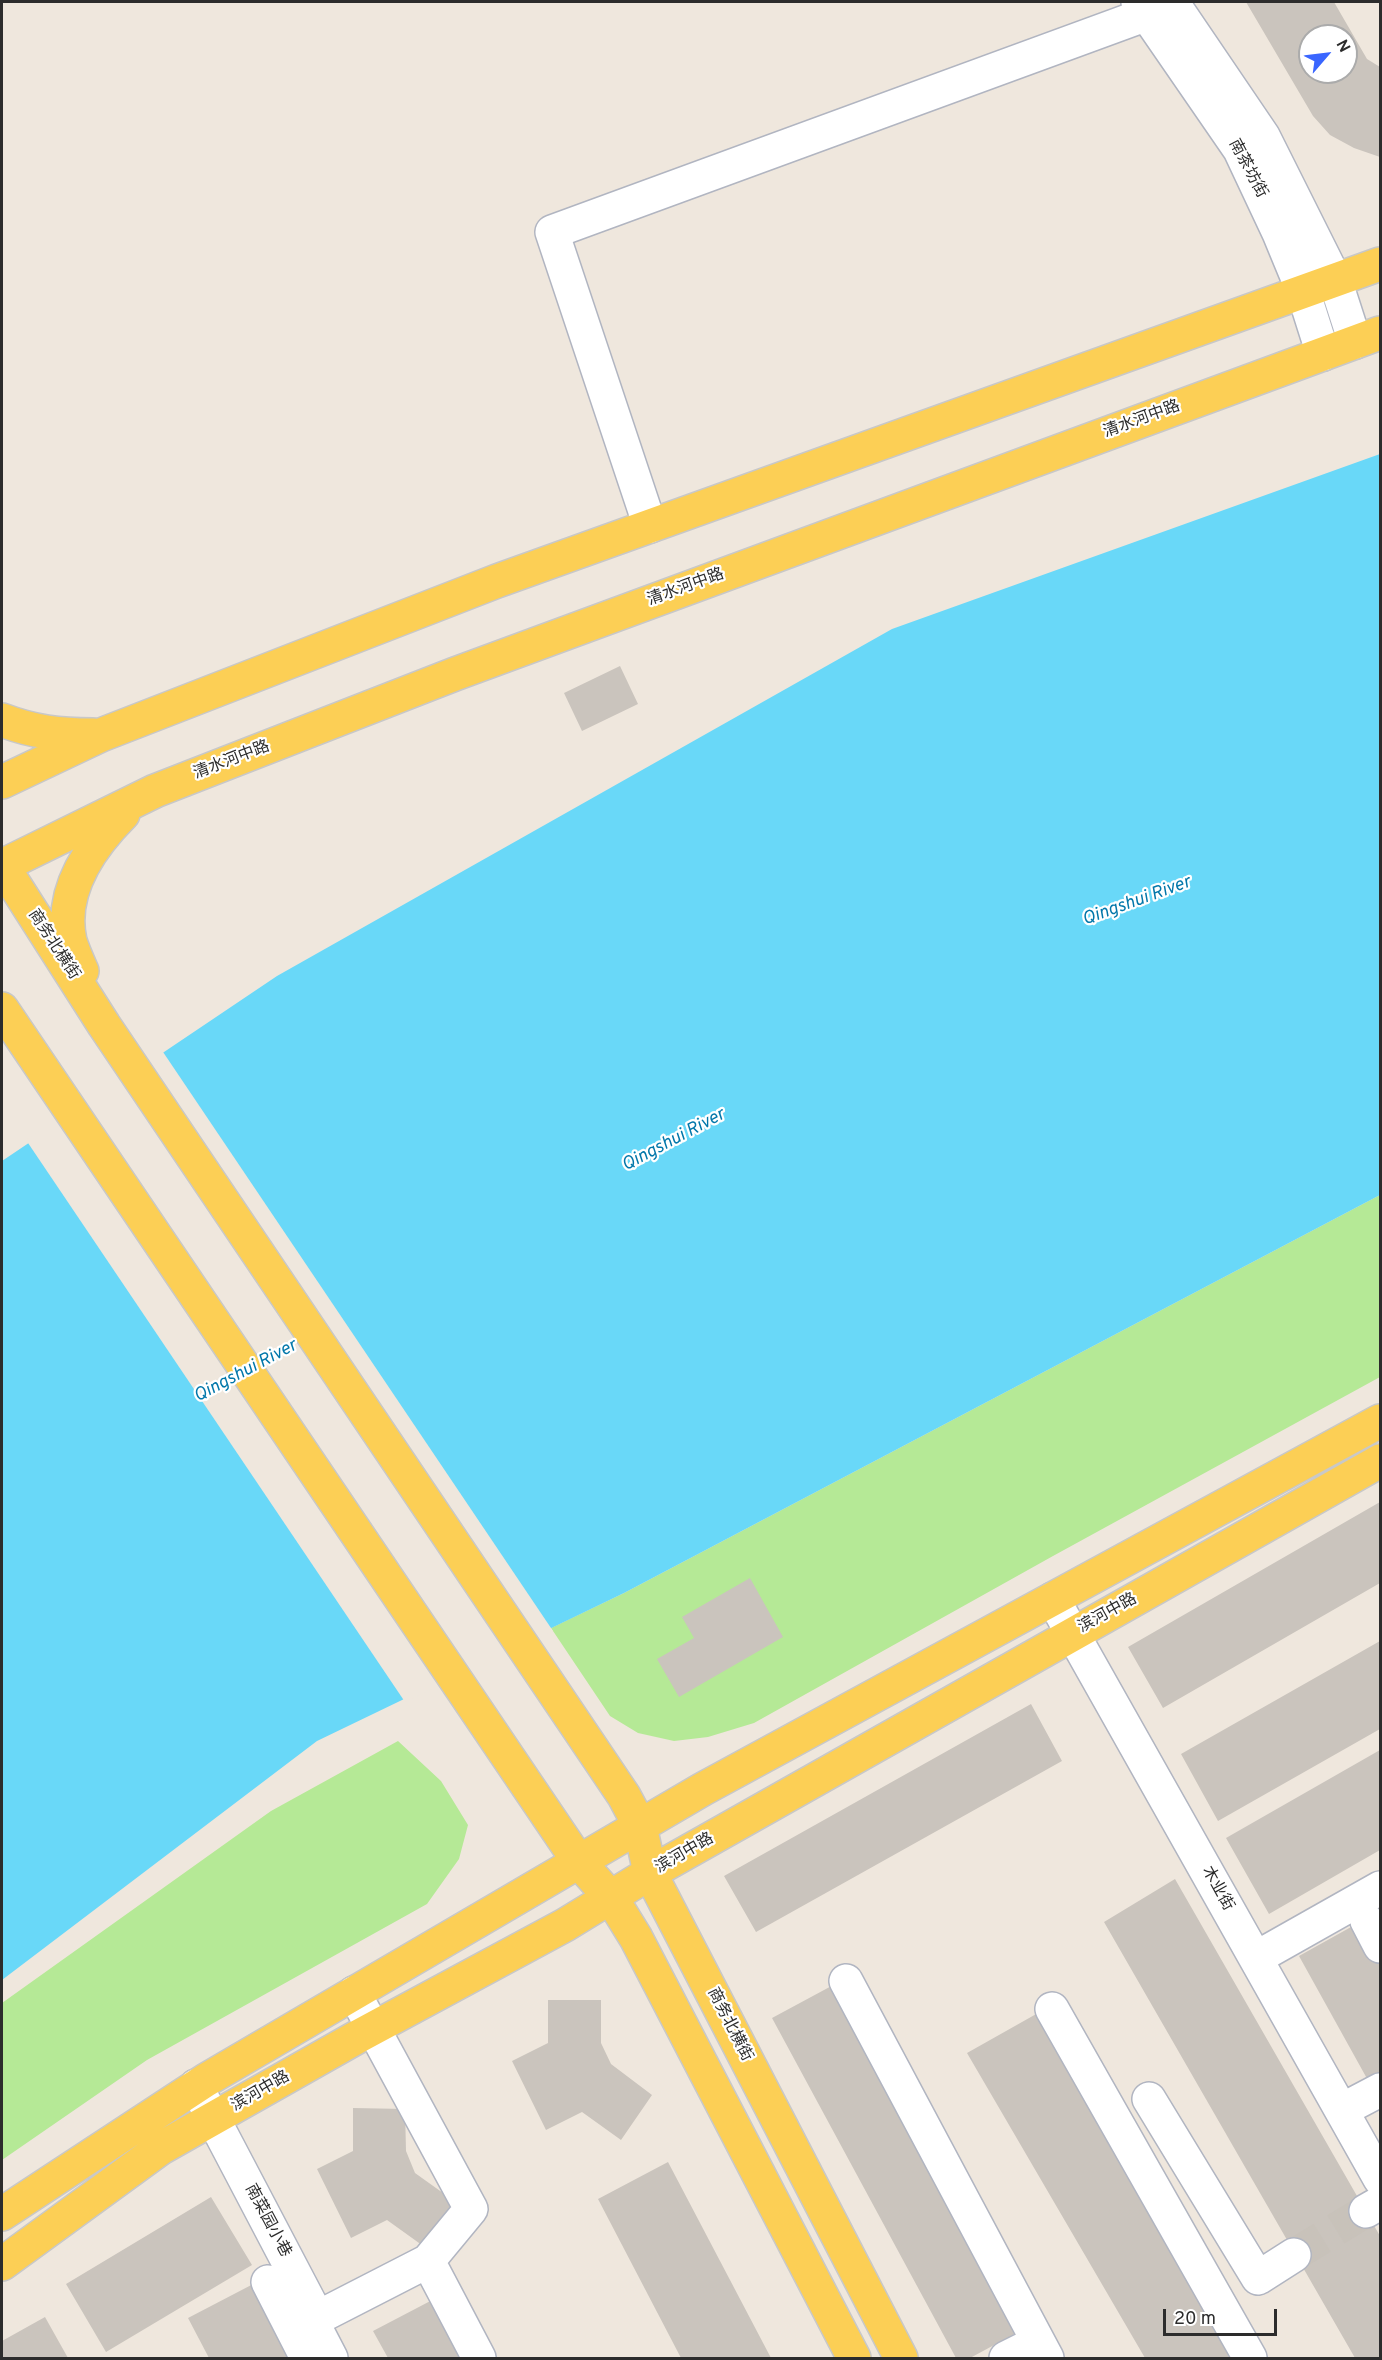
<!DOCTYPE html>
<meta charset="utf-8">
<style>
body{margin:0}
#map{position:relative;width:1382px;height:2360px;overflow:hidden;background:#efe7dd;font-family:Overpass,sans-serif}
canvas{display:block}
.frame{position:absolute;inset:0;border:3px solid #2c2c2c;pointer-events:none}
.north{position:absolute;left:1298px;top:24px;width:60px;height:60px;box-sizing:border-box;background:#fff;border:2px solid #ababab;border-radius:50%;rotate:62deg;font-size:16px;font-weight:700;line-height:24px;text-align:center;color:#2c2c2c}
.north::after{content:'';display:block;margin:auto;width:21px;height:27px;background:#3a66ff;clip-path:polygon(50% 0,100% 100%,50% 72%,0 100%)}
.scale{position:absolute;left:1163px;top:2309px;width:114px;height:27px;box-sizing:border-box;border:3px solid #2c2c2c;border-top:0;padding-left:8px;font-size:18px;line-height:21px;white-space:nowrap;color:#2c2c2c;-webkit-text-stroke:4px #fff;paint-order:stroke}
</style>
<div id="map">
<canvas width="1382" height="2360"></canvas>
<div class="frame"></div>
<div class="north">N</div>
<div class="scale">20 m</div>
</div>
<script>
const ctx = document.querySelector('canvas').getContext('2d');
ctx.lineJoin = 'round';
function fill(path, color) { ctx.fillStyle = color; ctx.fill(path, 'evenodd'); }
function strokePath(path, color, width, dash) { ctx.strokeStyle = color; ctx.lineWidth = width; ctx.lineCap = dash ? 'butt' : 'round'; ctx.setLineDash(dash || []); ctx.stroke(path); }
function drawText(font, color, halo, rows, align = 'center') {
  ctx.font = font + ' Overpass,"Noto Sans SC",sans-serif'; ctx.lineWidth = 4.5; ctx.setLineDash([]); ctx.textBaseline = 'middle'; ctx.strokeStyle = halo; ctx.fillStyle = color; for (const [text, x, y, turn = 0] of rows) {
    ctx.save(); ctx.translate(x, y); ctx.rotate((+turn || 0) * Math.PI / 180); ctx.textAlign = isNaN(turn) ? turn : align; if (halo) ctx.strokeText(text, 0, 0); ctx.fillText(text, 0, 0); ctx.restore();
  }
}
fill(new Path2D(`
 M1380 1195V1377L1053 1556 754 1723 708 1737 674 1741 638 1733 610 1716 551 1628 624 1593Z
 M398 1741 441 1781 468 1825 459 1859 427 1904 147 2060 2 2160V2003L271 1811Z`), '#b5e996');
fill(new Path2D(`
 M1380 454V1195L624 1593 317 1741 2 1980V1161L277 976 892 629Z`), '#69d8f8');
fill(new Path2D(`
 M161 1049 553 1631 405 1702 26 1140Z`), '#efe7dd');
fill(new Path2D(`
 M1246 2H1334L1367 59 1380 67V157L1354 148 1330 135 1313 116ZM1310 36H1346V72H1310Z
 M620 666 638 704 582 731 564 693Z
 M1380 1502V1583L1163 1708 1128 1647Z
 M750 1578 783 1637 679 1697 657 1659 694 1638 682 1617Z
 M1380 1641V1729L1218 1821 1181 1754Z
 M1031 1704 1062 1761 756 1932 724 1876Z
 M1380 1750V1850L1269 1914 1226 1838Z
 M1175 1879 1380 2236V2358H1355L1104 1922Z
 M1360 1922 1380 1959V2078L1370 2084 1299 1956Z
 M837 1983 1024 2329 970 2358H956L772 2018Z
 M548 2000H601V2043L611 2064 652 2095 621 2140 582 2112 546 2130 512 2061 548 2043Z
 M1038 2013 1238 2358H1145L967 2053Z
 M353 2108 405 2109 406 2151 415 2173 457 2203 426 2248 387 2220 351 2238 317 2169 353 2151Z
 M668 2162 771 2358H681L598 2199Z
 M211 2197 252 2265 106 2352 66 2284Z
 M259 2281 299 2358H209L188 2318Z
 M438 2297 470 2358H388L373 2331Z
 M45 2317 68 2358H2V2341Z`), '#cac4bd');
strokePath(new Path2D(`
 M1294 2255 1366 2211`), '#c8c2ba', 33, [33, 16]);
const minor = new Path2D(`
 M1138 2 1240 150 1279 233 1303 291 1323 354
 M1172 2 1263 136 1335 280 1355 342
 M650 526 552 232 1147 14
 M1053 1599 1380 2179
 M1367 1921 1380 1946
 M1256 1958 1380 1888
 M846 1981 1047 2358
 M1052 2009 1250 2358
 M196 2086 313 2309 317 2331 331 2358
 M1149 2099 1258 2278 1294 2255
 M1342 2110 1380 2090
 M1366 2211 1380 2203
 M428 2261 479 2358
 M268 2282 307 2358
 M315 2319 428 2261 471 2209 354 1993
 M1006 2358 1038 2342`);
const major = new Path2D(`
 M2 720C33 732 60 735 93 735
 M2 782 101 735 497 581 1380 264
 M2 865 104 1025 624 1796 640 1826 650 1873 901 2358
 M2 866 155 791 455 674 1380 333
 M82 971C78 962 73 951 70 941 59 891 90 847 123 814
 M2 1009 579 1862 612 1899 636 1938 854 2358
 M2 2214 206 2080 703 1789 1380 1421
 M2 2264 161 2148 359 2036 565 1925 650 1873 1380 1461`);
strokePath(minor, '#b1b5c1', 36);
strokePath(major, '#c8c8c8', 36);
strokePath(minor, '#fff', 33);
strokePath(major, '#fccf55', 33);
drawText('16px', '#2c2c2c', '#fff', [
 ["南茶坊街",1247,169,62],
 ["清水河中路",1142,420,-20],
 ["清水河中路",686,588,-20],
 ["清水河中路",232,761,-21],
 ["商务北横街",53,945,57],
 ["滨河中路",1108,1614,-29],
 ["滨河中路",685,1854,-30],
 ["木业街",1217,1889,61],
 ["商务北横街",729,2025,63],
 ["滨河中路",261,2092,-30],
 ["南菜园小巷",267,2221,62]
]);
drawText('italic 18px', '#0277aa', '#fff', [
 ["Qingshui River",1137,902,-20],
 ["Qingshui River",674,1141,-28],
 ["Qingshui River",246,1372,-28]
]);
</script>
